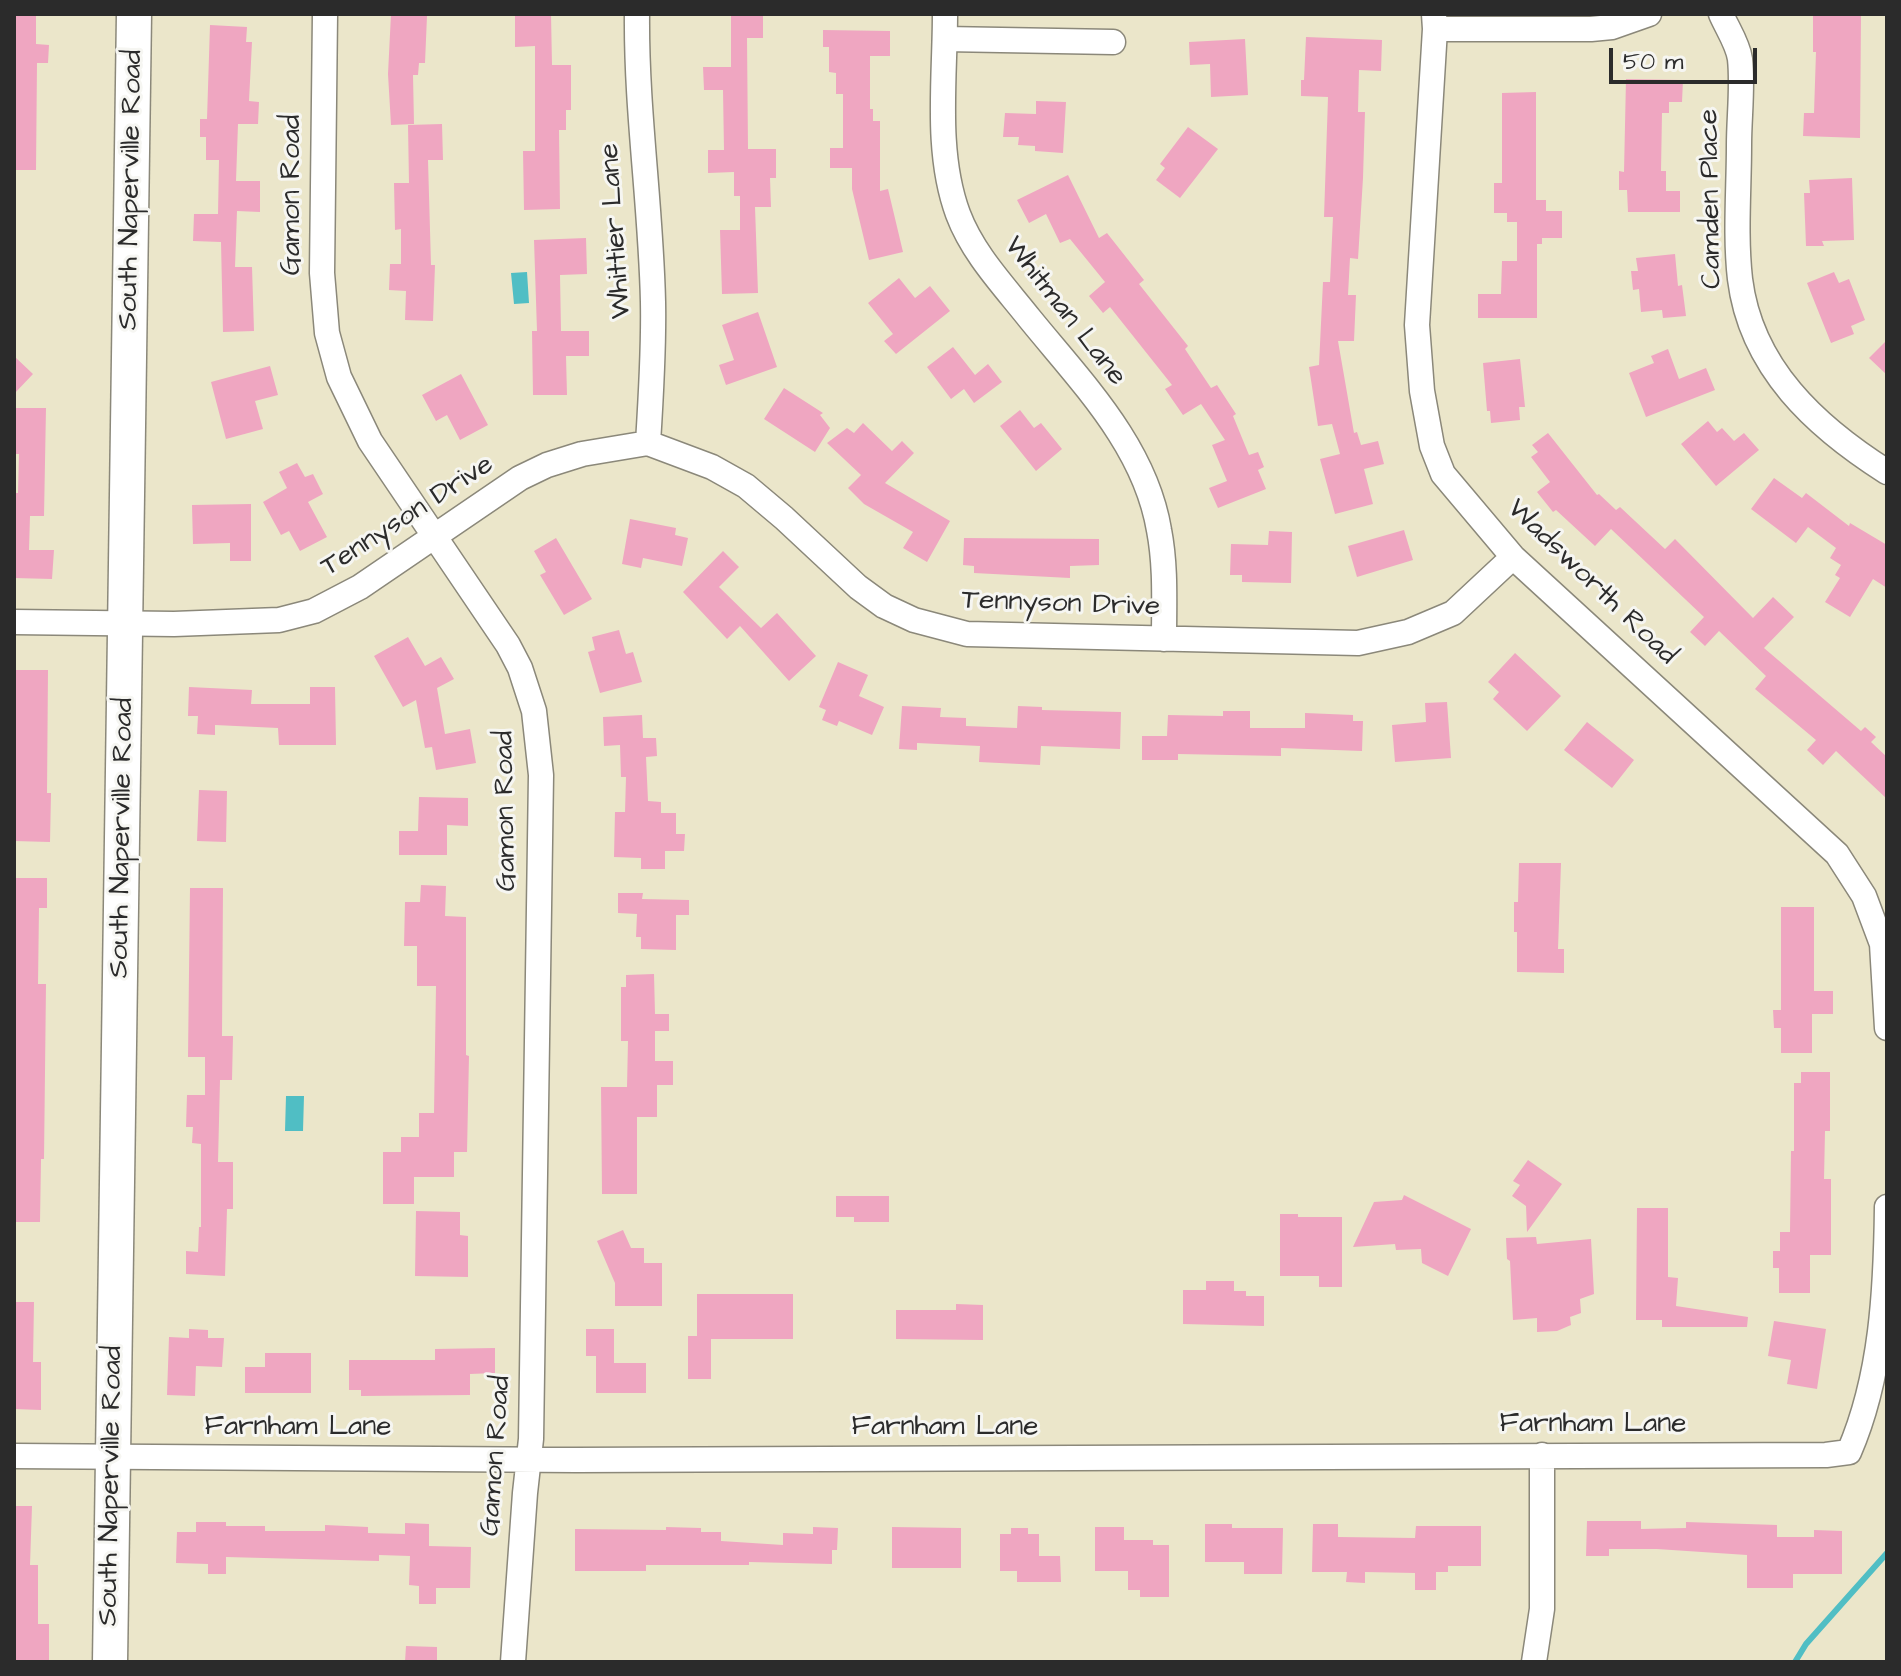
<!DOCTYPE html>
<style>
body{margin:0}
#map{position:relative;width:1901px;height:1676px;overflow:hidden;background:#ebe6ca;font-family:"Architects Daughter",sans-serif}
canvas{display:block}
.frame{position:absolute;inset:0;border:16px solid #2b2b2b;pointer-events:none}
.scale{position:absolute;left:1609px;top:48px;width:148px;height:36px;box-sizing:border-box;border:4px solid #2b2b2b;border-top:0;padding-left:10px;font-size:24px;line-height:28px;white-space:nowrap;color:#2b2b2b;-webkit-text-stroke:6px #f6f6f2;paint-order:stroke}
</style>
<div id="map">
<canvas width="1901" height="1676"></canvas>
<div class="frame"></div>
<div class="scale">50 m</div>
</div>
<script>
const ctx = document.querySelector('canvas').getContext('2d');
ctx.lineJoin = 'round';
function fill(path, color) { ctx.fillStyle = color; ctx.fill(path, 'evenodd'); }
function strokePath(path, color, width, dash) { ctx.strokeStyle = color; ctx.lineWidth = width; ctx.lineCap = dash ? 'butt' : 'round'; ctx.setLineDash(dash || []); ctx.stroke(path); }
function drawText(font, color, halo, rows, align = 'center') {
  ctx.font = font + ' "Architects Daughter",sans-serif'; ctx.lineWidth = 6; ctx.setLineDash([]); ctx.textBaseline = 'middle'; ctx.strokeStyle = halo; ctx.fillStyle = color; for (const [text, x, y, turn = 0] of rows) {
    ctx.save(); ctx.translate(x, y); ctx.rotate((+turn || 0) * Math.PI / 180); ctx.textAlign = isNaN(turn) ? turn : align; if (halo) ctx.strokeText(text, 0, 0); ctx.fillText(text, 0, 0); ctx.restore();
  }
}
fill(new Path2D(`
 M527 272 529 303 514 304 511 273Z
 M286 1096H304L303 1131H285Z`), '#50bec4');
strokePath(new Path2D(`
 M1795 1662 1806 1644 1887 1553`), '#50bec4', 6);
fill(new Path2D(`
 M14 14H36V44L49 45 48 63H37L36 170H14Z
 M391 14 427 16 425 63H419L418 75H413L414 124 391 125 388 74Z
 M515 14H551L552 65H571V110H566V130H559L560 209 524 210 523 151H535V46L515 47Z
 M731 14H763V38H747L748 149H776V178H770L771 207H755L758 293 722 294 720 230H740V196H734V172L708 173V150H724L723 90H704L703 67H731Z
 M1813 14H1861L1860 138 1803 136 1804 113H1814L1816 52H1813Z
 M210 25 247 27 246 42H252L249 101 259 102 258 124H238L236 181H260V212L237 211 235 267H252L254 331 223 332 221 242 193 241 194 214H218L219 160H206V137H200V119H207Z
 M823 30 890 31V56H870V109H873V121H880V191L888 189 903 252 869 260 852 189V168H830V148H843V94H836V73L829 72V47H823Z
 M1306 37 1382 40 1381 71 1359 70 1358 112H1365L1363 178 1358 259 1350 258 1348 295H1356L1354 341H1338L1354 433 1357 432 1361 445 1378 441 1384 464 1364 469 1373 504 1335 514 1320 459 1340 454 1332 424 1318 426 1309 367 1319 365 1323 282H1330L1333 217H1324L1328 97 1301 96V80H1304Z
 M1245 39 1248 95 1211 97 1210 64 1190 65 1189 42Z
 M1626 79 1683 80 1682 102H1669V113H1662L1661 171H1666V191H1680V212H1628L1627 190H1619V171L1624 172Z
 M1536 92V200H1546V211H1562V238H1542V244H1537V318H1478V294H1501L1502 261H1517V222H1507V213H1494V183H1502V93Z
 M1036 101 1066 102 1063 153 1035 151V146L1018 145 1019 137H1003L1005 113 1036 114Z
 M442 124 443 160H428L431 265H435L433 321 405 320 406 291 389 290 390 264H401V229L395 230 394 183H409L408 125Z
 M1188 127 1218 149 1180 198 1156 180 1165 168 1160 164Z
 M1068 175 1099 238 1107 233 1144 280 1139 284 1188 346 1185 349 1211 388 1217 385 1236 414 1233 416 1249 455 1258 452 1264 467 1258 470 1266 489 1218 508 1209 488 1227 481 1212 445 1225 440 1201 404 1183 415 1165 389 1172 385 1110 307 1103 313 1089 296 1105 282 1070 239 1060 243 1046 214 1029 223 1017 200Z
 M1852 178 1854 240 1822 241 1824 246H1806L1804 193H1810L1809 180Z
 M586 238 587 274 560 275 561 331H589V356H566L567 395H533L532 331H537L534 240Z
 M1675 254 1678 286 1682 285 1686 316 1663 318 1662 310 1641 312 1639 289 1633 290 1631 271H1638L1636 258Z
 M1834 272 1839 283 1849 279 1865 320 1851 326 1854 334 1831 343 1807 283Z
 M899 278 915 298 930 286 950 311 896 354 884 341 893 334 868 303Z
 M758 312 777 367 726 385 719 365 734 360 722 325Z
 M1887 340V375L1869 358Z
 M953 347 975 375 988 364 1002 382 974 403 964 389 951 399 927 367Z
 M1668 349 1679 379 1706 368 1715 390 1646 417 1629 373 1654 363 1651 356Z
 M14 356 33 374 14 394Z
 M1520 359 1525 407H1519L1520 420 1491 423 1490 411H1487L1483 363Z
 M270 366 278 395 255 401 263 429 226 439 211 382Z
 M461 374 488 425 460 440 447 415 436 421 422 395Z
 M784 388 823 413 820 415 830 428 815 452 764 419Z
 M14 408H46L44 516H30L29 550H54L52 579 14 578V493H18L19 454H14Z
 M1020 410 1034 428 1041 423 1062 449 1036 471 1000 426Z
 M1708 421 1717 432 1722 428 1734 441 1744 433 1759 450 1716 486 1681 444Z
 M863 423 892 451 902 441 914 453 885 483 950 521 927 562 903 548 913 532 864 504 848 488 861 475 827 443 847 428 854 433Z
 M1548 433 1597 495 1599 494 1616 510 1620 507 1665 549 1675 539 1753 618 1773 597 1794 617 1764 648 1861 731 1865 727 1876 737 1871 742 1887 757V799L1836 751 1823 765 1807 750 1816 740 1755 689 1766 676 1719 631 1705 646 1690 632 1704 617 1611 529 1595 546 1556 510 1553 512 1537 492 1550 482 1531 457 1538 452 1532 445Z
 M297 463 305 477 313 474 323 494 308 502 327 537 300 551 289 531 281 535 263 502 287 488 279 472Z
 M1774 478 1802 498 1806 493 1849 526 1850 523 1887 545V588L1873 579 1850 617 1825 602 1840 578 1835 575 1841 565 1830 558 1836 548 1808 527 1796 543 1751 509Z
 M251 504V561H230V543L193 544 192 505Z
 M630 519 676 528 675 535 688 538 682 566 643 558 641 568 622 564Z
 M1404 530 1413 560 1357 577 1348 546Z
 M1269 531 1292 532 1291 583 1242 582V575H1230L1231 544 1268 545Z
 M556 538 592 599 564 615 540 575 546 572 534 551Z
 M964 538 1099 539V565L1070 566V578L974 573V566L963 565Z
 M723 551 739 567 719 587 761 628 777 613 816 656 789 681 740 626 727 639 683 592Z
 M619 630 626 654 633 652 642 682 600 693 588 652 595 650 592 637Z
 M408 637 425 666 441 657 454 679 437 688 445 734 470 729 476 763 436 770 432 747 425 748 416 700 403 707 374 656Z
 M1515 653 1561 696 1527 731 1493 699 1499 692 1488 682Z
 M838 662 868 675 859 696 884 707 872 735 839 721 837 726 822 720 826 710 819 707Z
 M14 670H48L47 793H51L50 842 14 841Z
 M189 687 252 690 251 704H310V687H335L336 745H279L278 728 215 725V735L197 734 198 716H188Z
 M1447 702 1451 758 1395 762 1392 725 1426 722 1425 703Z
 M902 706 941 708 940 717 966 718V726L1017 728 1018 706 1042 707V710L1121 712 1120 749 1041 746 1040 765 979 762 980 746 917 743V750L899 749Z
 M1223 711H1250V728H1305V713L1353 715V721H1363L1362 751 1281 748V756L1178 754V760H1142V736H1167L1168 715 1223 716Z
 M642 715 643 738H656L657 756 646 757 648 801 661 802V813H676V834H685L684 851H665V869H641V858L614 857 615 812H625L626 777H621L620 745 604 746 603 717Z
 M1587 722 1634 760 1612 788 1564 750Z
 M199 790 227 791 226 842 197 841Z
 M419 797 468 798V826L447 825V855H399V831H418Z
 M1519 863H1561L1558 949H1564V973L1517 972V932H1514V902H1518Z
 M14 878H47V908H39L38 984H46L44 1159H41L40 1222H14Z
 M421 885 446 886 445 916 466 917V1055L469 1056 467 1152H454V1177H414V1204H383V1152H401V1137H419V1113H434L436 986H417V946H404L405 902H420Z
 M190 888H223L222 1036H233L232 1080H220L218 1162H233V1209H227L225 1276 186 1274V1251L198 1252 199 1227H201V1144L192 1143 193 1127H186L187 1095H205V1057H188Z
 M618 893H643L642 899 689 900V915H676V950L641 949V937H636L637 914 618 913Z
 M1781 907H1814V991H1833V1014H1812V1053H1781V1028H1774L1773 1010H1781Z
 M654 974 655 1014H669V1031H655V1061H673V1085H657V1117H637V1194H602L601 1087H627L628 1041H621V987H626V975Z
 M1801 1072H1830V1131H1825L1824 1179H1831V1255H1810V1293H1779V1268H1773V1251H1780V1232H1790L1791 1151H1794V1083H1801Z
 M1528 1160 1562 1184 1527 1232 1526 1206 1512 1196 1520 1185 1513 1181Z
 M1404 1195 1471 1229 1448 1276 1422 1263 1421 1249 1396 1250 1395 1244 1353 1247 1374 1202 1402 1200Z
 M836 1196H889V1222H854V1217H836Z
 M1637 1208H1668V1277L1678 1278 1676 1306 1748 1317 1747 1327H1662V1320H1636Z
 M416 1211 460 1212V1235L468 1236V1277L415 1276Z
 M1280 1214H1298V1217H1342V1287H1319V1276H1280Z
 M623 1230 631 1248H644V1263H662V1306H615V1283L597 1241Z
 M1536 1237 1537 1244 1591 1239 1594 1294 1580 1299 1581 1313 1570 1317 1571 1325 1557 1331 1537 1332V1318L1513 1320 1510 1261 1507 1259 1506 1238Z
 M1206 1281H1234V1291H1246V1296H1264V1326L1183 1324V1290H1206Z
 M697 1294H793V1339H711V1379H688V1336H697Z
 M14 1302H34L33 1362H41V1410L14 1409Z
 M956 1304 983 1305V1340L896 1339V1310H956Z
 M1774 1321 1826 1329 1817 1389 1787 1384 1791 1360 1768 1356Z
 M189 1329 208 1330V1338H224L222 1367 196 1366 195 1396 167 1395 169 1337 189 1338Z
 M586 1329H614V1363H646V1393H596V1356H586Z
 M495 1348V1373L470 1374V1395L361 1396V1390H349V1360H435V1349Z
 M265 1353H311V1393H245V1367H265Z
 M14 1506H32L30 1565H38V1624H49V1662H14Z
 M1587 1521H1641V1529L1686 1528V1522L1777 1525V1537H1814V1530L1842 1531V1574H1793V1588H1747V1555L1657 1549H1609V1556H1586Z
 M196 1522H226V1526H265V1531H325V1525L368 1527V1533L405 1534V1523L429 1524V1546L471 1547 470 1588H436V1604H419V1586L409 1585 410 1556 379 1555V1561L226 1557V1574H208V1564L176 1563 177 1532H196Z
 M1205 1524H1232V1528H1283L1282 1574H1244V1562H1205Z
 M1313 1524H1338V1537L1415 1538 1416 1526H1481V1566H1448V1572H1436V1590H1415V1573L1365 1572V1583L1346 1582 1347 1572H1312Z
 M666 1527 701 1528V1532H721V1541L783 1545V1533L813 1534V1527L838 1528 837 1550H832V1564L749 1562V1565H646V1571H575V1529L666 1530Z
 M892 1527 961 1528V1568H892Z
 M1095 1527H1124V1540H1153V1545H1169V1597H1140V1590H1128V1571H1095Z
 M1011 1528H1028V1534H1039V1556H1060L1061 1582H1017V1571H1000V1534H1011Z
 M406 1646 437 1647V1662H405Z`), '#efa6c1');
const minor = new Path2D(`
 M325 14 322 273 327 333 339 377 370 441 508 645 520 668 534 711 541 775 531 1439 525 1493 513 1662
 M637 14C636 110 651 206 653 302 654 349 651 396 648 443
 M945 14C945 79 935 152 958 214 973 254 1004 286 1030 319 1082 383 1145 446 1159 530 1166 566 1164 603 1164 639
 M1434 14 1435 29 1417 325 1422 391 1432 446 1443 474 1513 557 1837 854 1864 896 1882 944 1887 1028
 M1721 14C1727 28 1738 44 1740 59 1743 87 1739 117 1739 145 1739 189 1735 235 1740 279 1751 368 1816 427 1887 472
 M1435 29H1591L1612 27 1649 14
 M945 39 1113 42
 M14 622 174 624 279 620 314 611 360 587 520 478 547 465 582 454 648 443 712 467 746 486 784 518 858 587 884 606 914 620 967 634 1358 643 1408 632 1453 613 1513 557
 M14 1456 576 1460 1826 1455 1849 1452C1882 1376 1886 1289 1887 1207
 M1534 1662 1542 1609V1455`);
const secondary = new Path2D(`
 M110 1662 134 14`);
strokePath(minor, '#8b887a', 27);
strokePath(secondary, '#8b887a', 37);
strokePath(minor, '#fff', 24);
strokePath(secondary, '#fff', 34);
drawText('28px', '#2b2b2b', '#f6f6f2', [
 ["South Naperville Road",132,190,-89],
 ["Gamon Road",293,195,-90],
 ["Camden Place",1712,199,-91],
 ["Whittier Lane",617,231,-94],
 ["Whitman Lane",1064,312,52],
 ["Tennyson Drive",408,517,-33],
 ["Wadsworth Road",1591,583,44],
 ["Tennyson Drive",1061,605,2],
 ["Gamon Road",507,811,-91],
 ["South Naperville Road",123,838,-89],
 ["Farnham Lane",1593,1425],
 ["Farnham Lane",298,1428],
 ["Farnham Lane",945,1428],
 ["Gamon Road",497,1456,-86],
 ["South Naperville Road",112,1486,-89]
]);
</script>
